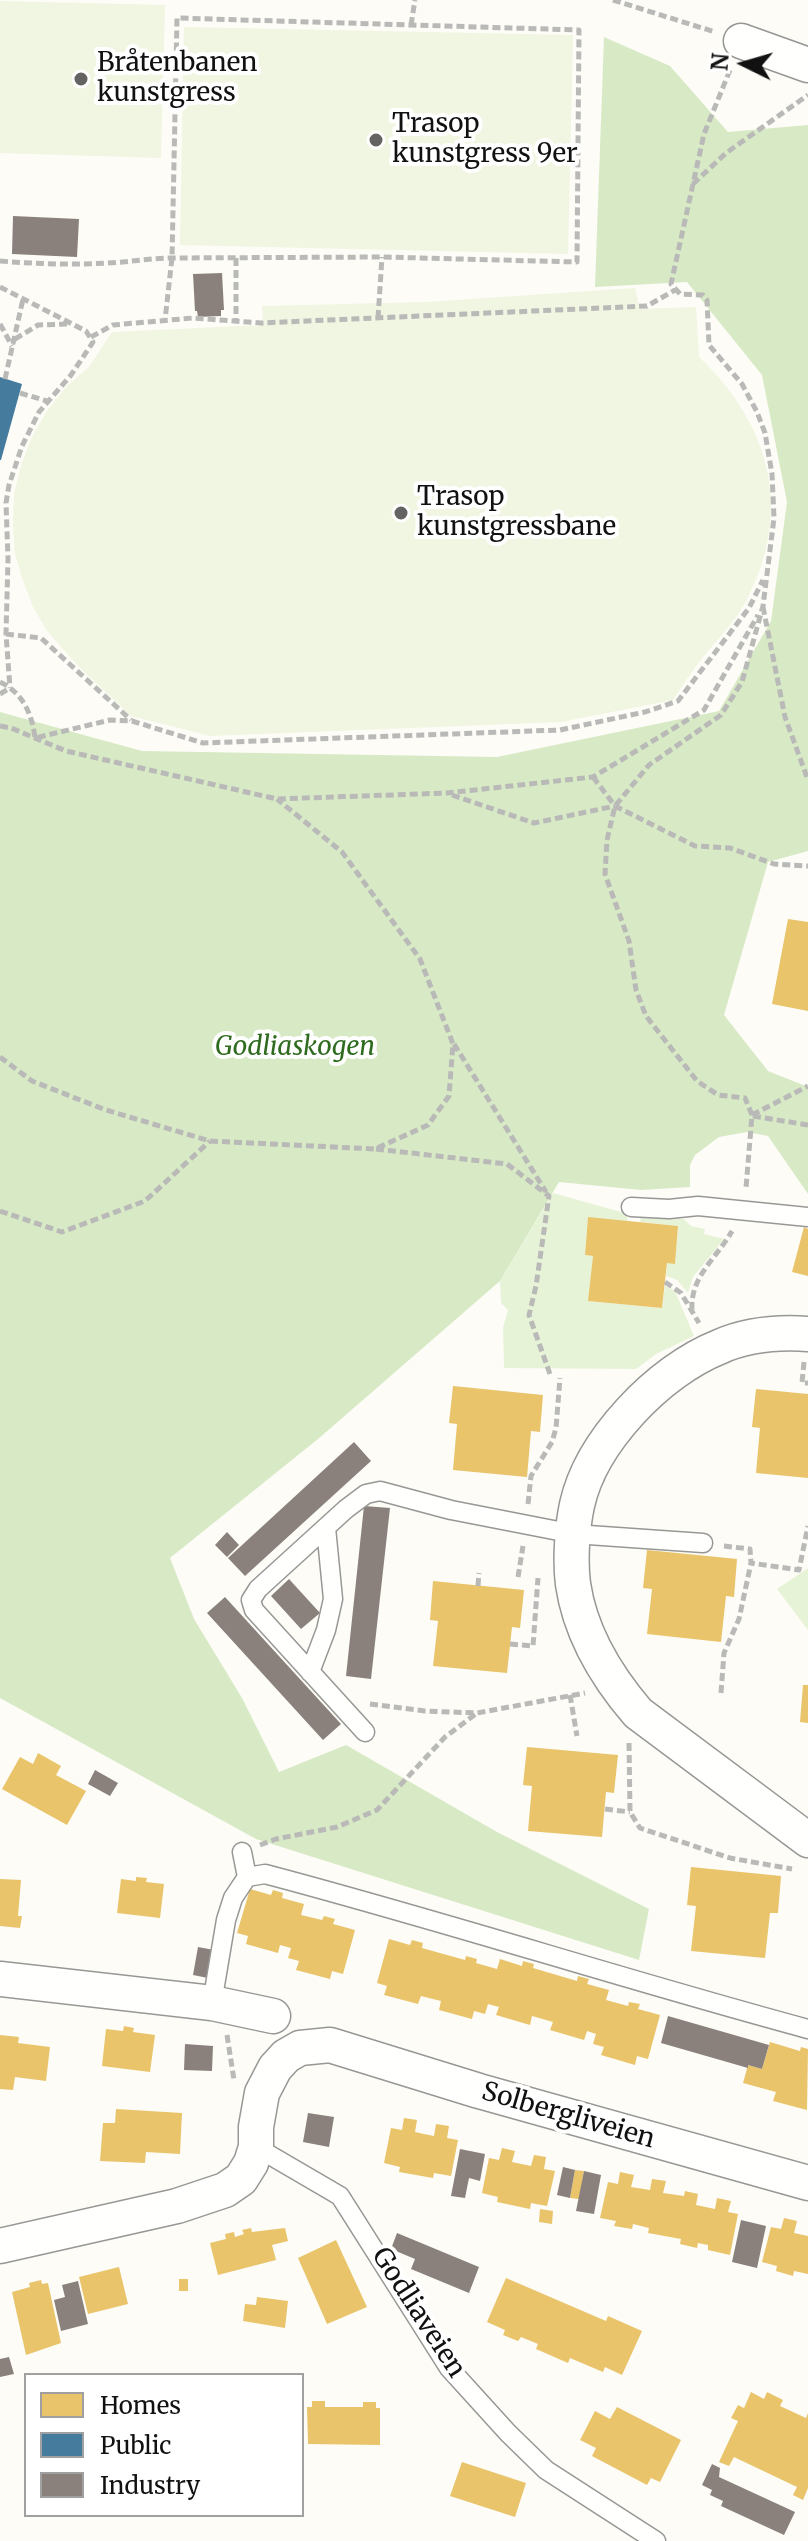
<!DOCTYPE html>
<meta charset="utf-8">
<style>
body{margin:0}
#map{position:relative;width:808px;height:2541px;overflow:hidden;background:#fdfcf7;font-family:Merriweather,serif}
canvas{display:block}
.legend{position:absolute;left:24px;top:2373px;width:280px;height:144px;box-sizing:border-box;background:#fff;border:2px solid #a0a0a0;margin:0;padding:10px 14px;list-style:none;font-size:24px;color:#111}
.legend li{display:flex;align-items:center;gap:16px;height:40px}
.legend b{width:40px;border:2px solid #a0a0a0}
.north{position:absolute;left:704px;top:24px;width:80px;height:80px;-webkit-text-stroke:6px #fff;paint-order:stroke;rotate:275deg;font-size:22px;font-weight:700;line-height:32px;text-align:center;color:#111}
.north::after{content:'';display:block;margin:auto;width:28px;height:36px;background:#111;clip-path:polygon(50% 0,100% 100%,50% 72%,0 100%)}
</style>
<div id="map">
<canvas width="808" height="2541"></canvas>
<ul class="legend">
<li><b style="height:22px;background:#e9c46a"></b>Homes</li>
<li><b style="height:22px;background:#457b9d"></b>Public</li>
<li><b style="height:22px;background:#8a817c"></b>Industry</li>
</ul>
<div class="north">N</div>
</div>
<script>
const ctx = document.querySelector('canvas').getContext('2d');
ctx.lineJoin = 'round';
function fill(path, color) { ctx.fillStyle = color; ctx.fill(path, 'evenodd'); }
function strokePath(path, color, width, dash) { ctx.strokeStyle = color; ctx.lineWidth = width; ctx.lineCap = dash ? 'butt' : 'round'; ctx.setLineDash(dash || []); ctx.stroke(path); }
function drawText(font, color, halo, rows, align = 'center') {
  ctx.font = font + ' Merriweather,serif'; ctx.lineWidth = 8; ctx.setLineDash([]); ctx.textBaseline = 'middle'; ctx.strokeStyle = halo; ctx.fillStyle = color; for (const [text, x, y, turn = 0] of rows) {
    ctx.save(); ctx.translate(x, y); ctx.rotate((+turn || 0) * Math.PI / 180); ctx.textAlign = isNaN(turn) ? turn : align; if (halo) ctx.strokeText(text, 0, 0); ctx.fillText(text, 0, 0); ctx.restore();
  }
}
fill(new Path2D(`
 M553 1193 628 1214 627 1221 588 1218 585 1255 593 1256 589 1301 662 1308 665 1286 675 1291 694 1336 656 1354 636 1369 504 1368 503 1328 508 1310 501 1303 500 1281Z
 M641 1216 684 1219 691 1226 705 1229 704 1234 724 1239 693 1277 688 1293 677 1280 666 1276 667 1263H675L678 1226 640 1222Z
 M808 1568V1630L777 1589Z`), '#e7f3d7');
fill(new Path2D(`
 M604 37 670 66 728 132 808 125V851L768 862 724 1015 768 1071 808 1087V1194L768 1136 747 1132 719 1137 695 1155 690 1165V1187L641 1190 559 1182 500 1281 318 1439 170 1558 194 1619 242 1698 279 1772 346 1745 497 1832 649 1909 639 1960 256 1839 0 1698V712L142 751 497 757 719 711 771 621 787 502 762 375 687 282 595 287Z`), '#d8eac5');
fill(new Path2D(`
 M0 1 165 5 161 158 0 153Z
 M184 27 573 35 568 254 180 245Z
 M635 288 640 309 696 307 699 357C770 424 794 511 746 601 737 619 722 634 709 650 696 665 684 683 673 700L561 722 210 736 131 716 81 669 47 631 33 607 23 581 15 554 13 526 14 495 21 465 32 437 47 411 66 387 89 367 112 332 263 325 262 306 427 302Z`), '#f0f6e1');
fill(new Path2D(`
 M788 919 808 922V1011L772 1004Z
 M588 1217 678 1226 675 1264 667 1263 662 1308 588 1301 593 1256 585 1255Z
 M804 1227 808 1229V1276L792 1272Z
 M453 1386 543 1395 540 1432 531 1431 527 1477 453 1470 457 1424 449 1423Z
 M756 1389 808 1394V1478L756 1473 760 1428 752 1427Z
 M647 1550 737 1559 734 1597 726 1596 721 1642 647 1634 652 1589 643 1588Z
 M433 1581 524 1590 520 1628 512 1627 507 1673 433 1666 438 1621 430 1620Z
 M803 1685H808V1723L800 1722Z
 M527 1747 618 1755 614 1793 606 1792 602 1837 528 1831 532 1786 523 1785Z
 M38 1753 61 1766 56 1775 86 1791 67 1825 2 1789 20 1757 33 1764Z
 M691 1867 781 1876 778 1913H770L765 1958 691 1951 696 1906 687 1905Z
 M136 1877 147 1878 146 1882 164 1884 160 1918 117 1913 121 1879 136 1881Z
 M0 1879 21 1880 18 1916H22L20 1928 0 1926Z
 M250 1889 271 1895 273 1890 283 1893 282 1898 304 1904 301 1915 322 1920 324 1916 335 1919 333 1924 355 1930 343 1974 332 1971 330 1979 296 1970 299 1961 288 1958 291 1948 280 1945 278 1953 246 1944 248 1936 237 1933Z
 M389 1939 410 1945 412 1940 423 1943 422 1948 465 1960 466 1956 477 1959 476 1963 497 1969 500 1959 522 1966 523 1961 534 1964 533 1968 577 1981 578 1976 589 1979 587 1984 609 1990 606 2000 628 2006 629 2002 640 2004 638 2009 660 2015 648 2059 637 2056 635 2065 601 2055 604 2047 593 2044 596 2034 587 2031 584 2040 550 2030 553 2022 532 2016 530 2025 496 2015 499 2007 488 2004 485 2014 474 2011 472 2019 439 2010 441 2001 421 1996 418 2004 384 1995 387 1986 377 1983Z
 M124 2026 134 2028 133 2032 155 2035 150 2072 102 2066 106 2029 123 2031Z
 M0 2035 19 2037 18 2043 50 2047 46 2081 15 2077 13 2090 0 2089Z
 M770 2042 800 2051 801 2047 808 2049 807 2110 773 2101 776 2092 743 2083 748 2065 762 2069Z
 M116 2109 182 2113 180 2154 146 2152 145 2163 100 2161 103 2123H115Z
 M404 2118 417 2120 415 2132 424 2134 434 2136 436 2124 449 2126 447 2138 458 2140 451 2176 434 2173 433 2178 399 2172 400 2167 384 2163 391 2128 402 2130Z
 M502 2148 515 2151 512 2162 531 2166 534 2155 546 2157 544 2169 555 2171 547 2206 531 2203 530 2209 497 2202 498 2197 482 2193 489 2158 499 2160Z
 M575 2170 584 2171 579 2199 570 2198Z
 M620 2172 634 2175 631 2187 650 2190 652 2179 666 2181 663 2193 684 2196 685 2191 698 2194 696 2205 715 2209 717 2198 731 2201 728 2212 738 2214 730 2255 708 2250V2245L698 2243 697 2248 680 2244 681 2239 648 2233 649 2228 633 2224 632 2229 614 2226 616 2221 600 2218 608 2182 618 2184Z
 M540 2209 553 2211 552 2224 539 2222Z
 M784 2218 797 2221 794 2233 808 2236V2274L794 2271 793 2276 776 2271 777 2266 762 2262 771 2227 781 2229Z
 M251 2228 252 2232 285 2228 288 2241 272 2245 276 2260 218 2275 210 2243 226 2239 225 2234 234 2232 235 2237 244 2234 242 2230Z
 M336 2240 367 2307 327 2324 298 2258Z
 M119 2267 128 2304 88 2314 79 2277Z
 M506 2278 606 2321 608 2316 642 2331 622 2375 605 2367 603 2372 570 2358 568 2363 536 2349 538 2344 521 2337 518 2341 503 2335 505 2330 487 2322Z
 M179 2279H188V2291H179Z
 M41 2280 42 2284 48 2283 61 2343 26 2355 12 2292 30 2287 29 2283Z
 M257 2297 288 2301 285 2328 243 2321 245 2304 256 2305Z
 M751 2392 764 2399 767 2392 783 2400 780 2406 806 2418 808 2413V2488L803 2500 793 2495 797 2487 734 2457 729 2466 719 2462 738 2421 731 2418 738 2405 744 2408Z
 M312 2401H325V2407H363V2402H376V2408H380V2445L308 2444 307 2407H312Z
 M617 2407 681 2440 660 2482 651 2478 647 2485 592 2456 596 2448 580 2440 595 2411 610 2419Z
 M462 2462 526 2483 515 2517 450 2496Z`), '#e9c46a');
fill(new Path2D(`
 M0 377 22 384 1 460H0Z`), '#457b9d');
fill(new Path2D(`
 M13 216 79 219 77 257 12 254Z
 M222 273 224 310H221V316L198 317 197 311H195L193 274Z
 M354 1442 371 1461 245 1576 228 1558Z
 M364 1506 390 1508 371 1679 346 1676Z
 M227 1532 239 1545 227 1557 215 1545Z
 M289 1579 320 1613 301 1629 271 1596Z
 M225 1597 341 1724 323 1740 207 1613Z
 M95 1770 118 1783 110 1796 88 1784Z
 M198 1947 214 1950 208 1978 193 1975Z
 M668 2016 769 2045 762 2069 748 2065V2068L661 2043Z
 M185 2044 213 2046 212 2071 184 2070Z
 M308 2113 334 2117 329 2147 303 2142Z
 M460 2149 485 2154 480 2181 469 2178 465 2198 451 2196Z
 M563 2167 575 2170 570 2198 557 2195Z
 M584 2171 601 2175 594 2214 576 2211Z
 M741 2220 766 2226 757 2268 732 2262Z
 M397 2233 479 2267 469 2293 411 2269 415 2259 391 2249Z
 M78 2281 88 2324 61 2331 54 2300 65 2297 62 2285Z
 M9 2357 14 2374 0 2377V2359Z
 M712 2464 720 2468 719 2477 795 2512 784 2535 721 2506 723 2501 710 2495 712 2490 702 2485Z`), '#8a817c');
const service = new Path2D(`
 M631 1207 669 1209 698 1206 808 1217
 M310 1672 326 1630 333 1599 326 1528
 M365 1732 254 1610 251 1600 258 1589 346 1509 366 1494 380 1491 451 1510 574 1534 703 1543
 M242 1852 247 1877
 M212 2003 226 1920 233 1898 247 1877 265 1874C447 1922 626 1980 808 2029
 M256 2147 340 2196 449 2368 508 2433 546 2470 656 2541`);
const minor = new Path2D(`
 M741 41 808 65
 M808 1334C779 1332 746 1335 719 1347 659 1371 591 1441 577 1505 572 1528 570 1561 573 1584 580 1632 607 1677 638 1713L808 1840
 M0 1979 212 2003 273 2016
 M0 2246 177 2206 225 2190 241 2179 251 2163 256 2147V2127L262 2093 275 2068 286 2056 300 2048 330 2045 479 2091 808 2183`);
strokePath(service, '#979795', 21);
strokePath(minor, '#979795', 37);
strokePath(new Path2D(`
 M613 0 715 32
 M411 25 415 0
 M730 70 704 134 671 284 680 294 703 295 707 300 709 345 742 384 757 412 765 433 772 474 774 518 763 606 742 682 721 715 649 765 615 806 607 840 605 874 629 941 636 990 646 1016 697 1081 718 1095 745 1098 752 1115 746 1188
 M693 184 726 153 808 95
 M236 258V321
 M0 261C36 264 72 265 108 263 130 262 151 258 172 258L382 257 577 262 579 30 177 18 172 258 165 320
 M0 287 86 331 93 342 71 375 39 412 22 446 9 485 6 503 8 559 6 634 10 688
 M378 318 382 257
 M0 324 12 346
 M91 337 113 325 193 318 261 323 647 306 675 290
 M15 339 38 325 69 324
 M5 379 23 299
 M20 393 47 401
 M763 607 785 717 808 780
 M6 634 41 638 131 720
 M0 682C23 693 32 714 35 738L110 720 132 721 203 743 560 730 645 712 678 701 749 608 763 580
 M0 694 10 688
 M0 726 11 728 66 751 277 799 447 793 593 777 704 710 758 615
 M593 777 615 806 695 846 730 848 774 864 808 866
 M452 795 534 823 615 806
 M454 1044 546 1192
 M0 1057 32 1081 106 1110 210 1141 375 1149 428 1125 449 1096 453 1044 420 959 342 852 277 799
 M752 1115 808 1086
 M753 1116 808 1125
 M376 1149 507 1164 549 1196 536 1286 529 1315 551 1377
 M0 1211 62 1232 145 1201 210 1141
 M665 1282 681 1293 699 1323
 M692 1310C690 1276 717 1258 732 1231
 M804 1362 802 1383H808
 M528 1504 531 1476 552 1442 556 1428 560 1378
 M724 1546 750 1549 751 1563 799 1570 808 1526
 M518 1577 523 1546
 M478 1586 479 1573
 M510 1644 533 1646 538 1578
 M721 1693 724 1653 739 1619 751 1563
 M570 1695 577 1736
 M370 1704 425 1711 477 1713 585 1693
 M629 1743 630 1812 640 1828 730 1858 792 1869
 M605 1809 630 1812
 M260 1845 276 1839 337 1827 377 1810 445 1737 477 1713
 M227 2035 234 2080`), '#b9b9b8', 5, [8, 4]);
strokePath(service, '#fffffe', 18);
strokePath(minor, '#fffffe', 34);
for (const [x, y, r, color] of [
 [81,79,8,"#646362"],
 [376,140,8,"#646362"],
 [401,513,8,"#646362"]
]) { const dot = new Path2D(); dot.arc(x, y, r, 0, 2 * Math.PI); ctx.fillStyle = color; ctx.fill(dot); strokePath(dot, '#fff', 3); }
drawText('26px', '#111', '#fff', [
 ["Bråtenbanen",97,64],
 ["kunstgress",97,94],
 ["Trasop",392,125],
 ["kunstgress 9er",392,155],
 ["Trasop",417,498],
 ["kunstgressbane",417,528]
], 'left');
drawText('italic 26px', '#2f6b1f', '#fff', [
 ["Godliaskogen",295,1048]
]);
drawText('26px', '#111', '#fff', [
 ["Solbergliveien",568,2116,16],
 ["Godliaveien",418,2313,57]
]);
</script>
